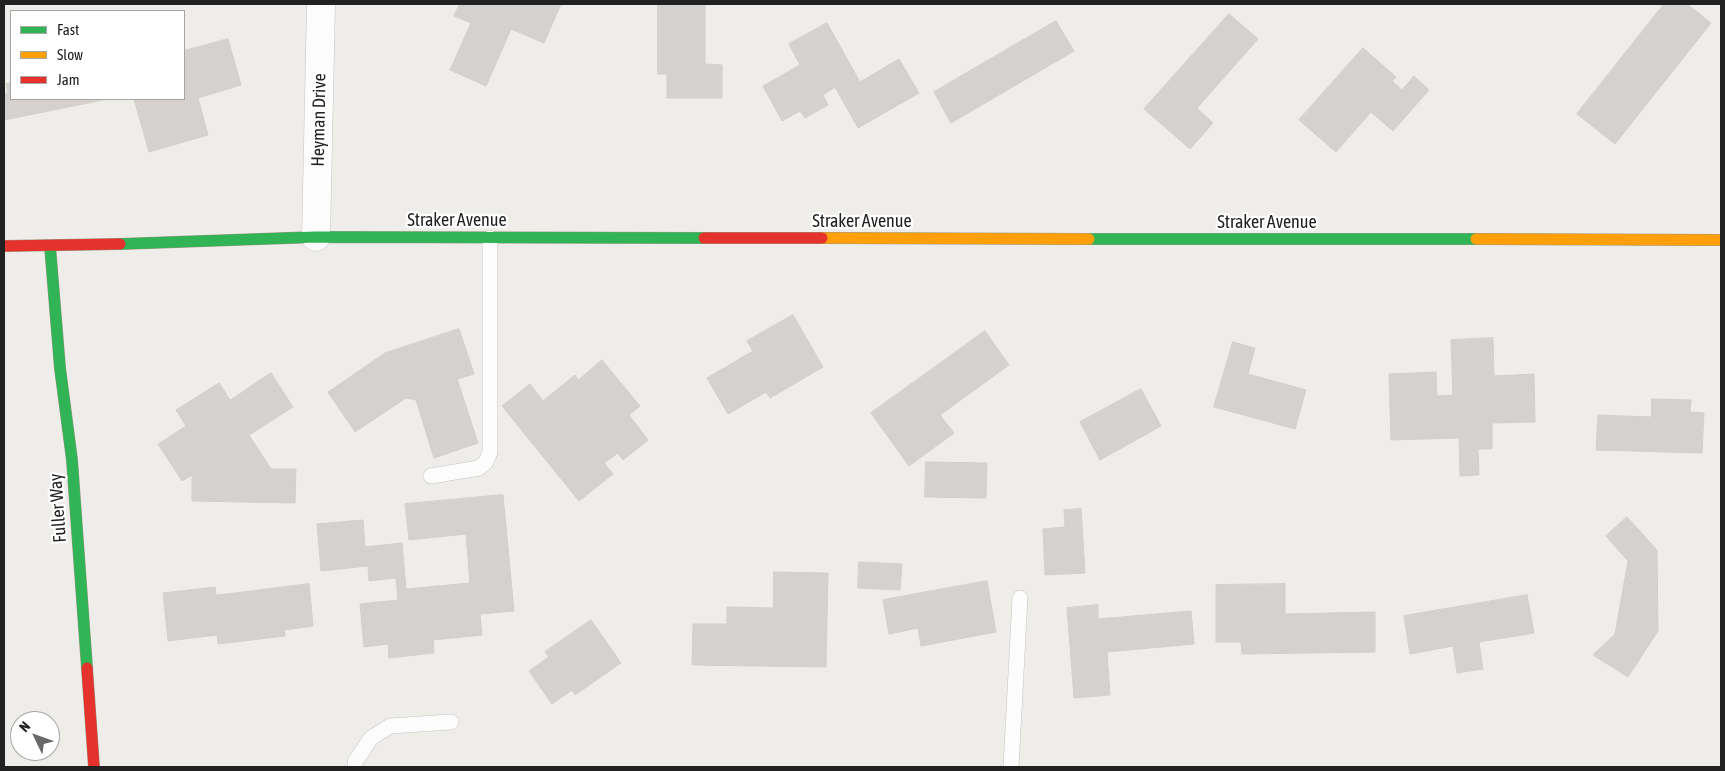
<!DOCTYPE html>
<style>
body{margin:0}
#map{position:relative;width:1725px;height:771px;overflow:hidden;background:#efedea;font-family:"Asap Condensed",sans-serif}
canvas{display:block}
.frame{position:absolute;inset:0;border:5px solid #212121;pointer-events:none}
.legend{position:absolute;left:10px;top:10px;width:175px;height:90px;box-sizing:border-box;background:#fff;border:1px solid #a6a6a6;margin:0;padding:6px 9px;list-style:none;font-size:15px;color:#212121}
.legend li{display:flex;align-items:center;gap:10px;height:25px}
.legend b{width:25px;border:1px solid #a6a6a6}
.north{position:absolute;left:10px;top:711px;width:50px;height:50px;box-sizing:border-box;background:#fff;border:1px solid #a6a6a6;border-radius:50%;rotate:312deg;font-size:14px;font-weight:700;line-height:20px;text-align:center;color:#212121}
.north::after{content:'';display:block;margin:auto;width:18px;height:22px;background:#696867;clip-path:polygon(50% 0,100% 100%,50% 72%,0 100%)}
</style>
<div id="map">
<canvas width="1725" height="771"></canvas>
<div class="frame"></div>
<ul class="legend">
<li><b style="height:6px;background:#30b455"></b>Fast</li>
<li><b style="height:6px;background:#ff9f0a"></b>Slow</li>
<li><b style="height:6px;background:#e5322d"></b>Jam</li>
</ul>
<div class="north">N</div>
</div>
<script>
const ctx = document.querySelector('canvas').getContext('2d');
ctx.lineJoin = 'round';
function fill(path, color) { ctx.fillStyle = color; ctx.fill(path, 'evenodd'); }
function strokePath(path, color, width, dash) { ctx.strokeStyle = color; ctx.lineWidth = width; ctx.lineCap = dash ? 'butt' : 'round'; ctx.setLineDash(dash || []); ctx.stroke(path); }
function drawText(font, color, halo, rows, align = 'center') {
  ctx.font = font + ' "Asap Condensed",sans-serif'; ctx.lineWidth = 4.5; ctx.setLineDash([]); ctx.textBaseline = 'middle'; ctx.strokeStyle = halo; ctx.fillStyle = color; for (const [text, x, y, turn = 0] of rows) {
    ctx.save(); ctx.translate(x, y); ctx.rotate((+turn || 0) * Math.PI / 180); ctx.textAlign = isNaN(turn) ? turn : align; if (halo) ctx.strokeText(text, 0, 0); ctx.fillText(text, 0, 0); ctx.restore();
  }
}
const building = new Path2D(`
 M460 4H513L519 6 520 4H561L544 43 511 29 486 86 450 70 471 23 454 16Z
 M658 4H705V64L722 65V98H667V74H658Z
 M1664 4H1687L1711 23 1615 144 1577 114Z
 M1229 14 1258 39 1197 108 1213 123 1190 149 1144 109Z
 M1056 21 1074 51 951 123 934 92Z
 M827 23 860 82 899 59 919 93 858 128 835 87 823 95 828 105 805 118 800 111 782 121 763 86 800 65 789 44Z
 M228 39 241 85 198 98 208 135 149 152 134 99H184V51Z
 M1363 48 1396 77 1392 81 1402 90 1414 76 1429 90 1393 131 1371 112 1336 152 1299 120Z
 M11 83V99H103V100L4 120V94L8 93 6 84Z
 M793 315 823 367 770 398 766 392 728 414 707 378 753 351 747 341Z
 M459 329 474 374 457 379 478 443 434 458 416 400 406 398 355 432 328 392 385 353Z
 M985 331 1009 365 940 415 954 433 909 466 871 413Z
 M1493 338 1494 376 1534 374 1535 422 1492 423V449H1478L1479 475 1460 476 1459 438 1391 440 1389 374 1436 372 1437 396 1453 395 1451 340Z
 M1233 342 1255 348 1248 374 1306 390 1295 429 1214 407Z
 M602 360 640 406 629 415 648 440 623 460 618 453 604 463 613 474 579 501 502 406 530 384 543 401 575 375 578 380Z
 M271 373 293 407 249 435 271 469H296L295 503 192 501V475L182 481 158 444 186 426 176 410 219 383 230 400Z
 M1141 389 1161 426 1100 460 1080 422Z
 M1652 399 1691 400 1690 412 1704 413 1702 453 1596 450 1598 415 1651 417Z
 M926 462 987 463 986 498 925 497Z
 M503 495 514 611 480 614 482 635 433 640 434 653 389 658 388 644 364 647 360 604 398 600 396 578 369 581 368 566 321 571 317 524 363 520 365 547 402 543 406 589 470 583 466 534 409 540 405 504Z
 M1081 509 1085 573 1045 575 1043 529 1065 527 1064 510Z
 M1627 517 1657 550 1658 631 1628 677 1593 655 1615 634 1628 561 1606 536Z
 M859 562 902 564 900 590 858 588Z
 M774 572 828 573 826 667 692 665 693 624H727V607L773 608Z
 M987 581 996 632 921 646 918 628 889 634 883 600Z
 M309 584 313 626 284 630 285 636 218 644 217 635 168 641 163 593 215 587 216 595Z
 M1285 584V614L1375 612V652L1242 654 1241 642H1216V585Z
 M1527 595 1534 633 1479 642 1483 669 1457 673 1453 646 1410 654 1404 616Z
 M1098 605V619L1191 611 1194 644 1107 652 1110 695 1074 698 1067 608Z
 M591 620 621 663 575 695 572 690 552 704 529 671 549 657 545 652Z`);
fill(building, '#d4d1cf');
strokePath(building, '#d2cfcb', 1);
const lane = new Path2D(`
 M431 476 479 468 486 462 490 452V238
 M355 767V762L371 738 390 726 451 722
 M1011 767 1020 598`);
const street = new Path2D(`
 M316 237 321 4`);
const fast = new Path2D(`
 M1089 239H1476
 M120 244 316 237 704 238
 M50 246 60 368 72 460 87 668`);
const slow = new Path2D(`
 M822 238 1089 239
 M1476 239 1721 240`);
const jam = new Path2D(`
 M704 238H822
 M4 246 120 244
 M87 668 94 767`);
strokePath(lane, '#c5c4c2', 16);
strokePath(street, '#c5c4c2', 29);
strokePath(fast, '#989882', 12);
strokePath(slow, '#989882', 12);
strokePath(jam, '#989882', 12);
strokePath(lane, '#fdfcfc', 15);
strokePath(street, '#fdfcfc', 28);
strokePath(fast, '#30b455', 11);
strokePath(slow, '#ff9f0a', 11);
strokePath(jam, '#e5322d', 11);
drawText('18px', '#212121', '#fff', [
 ["Heyman Drive",319,120,-89],
 ["Straker Avenue",457,220],
 ["Straker Avenue",862,221],
 ["Straker Avenue",1267,222],
 ["Fuller Way",58,508,-94]
]);
</script>
